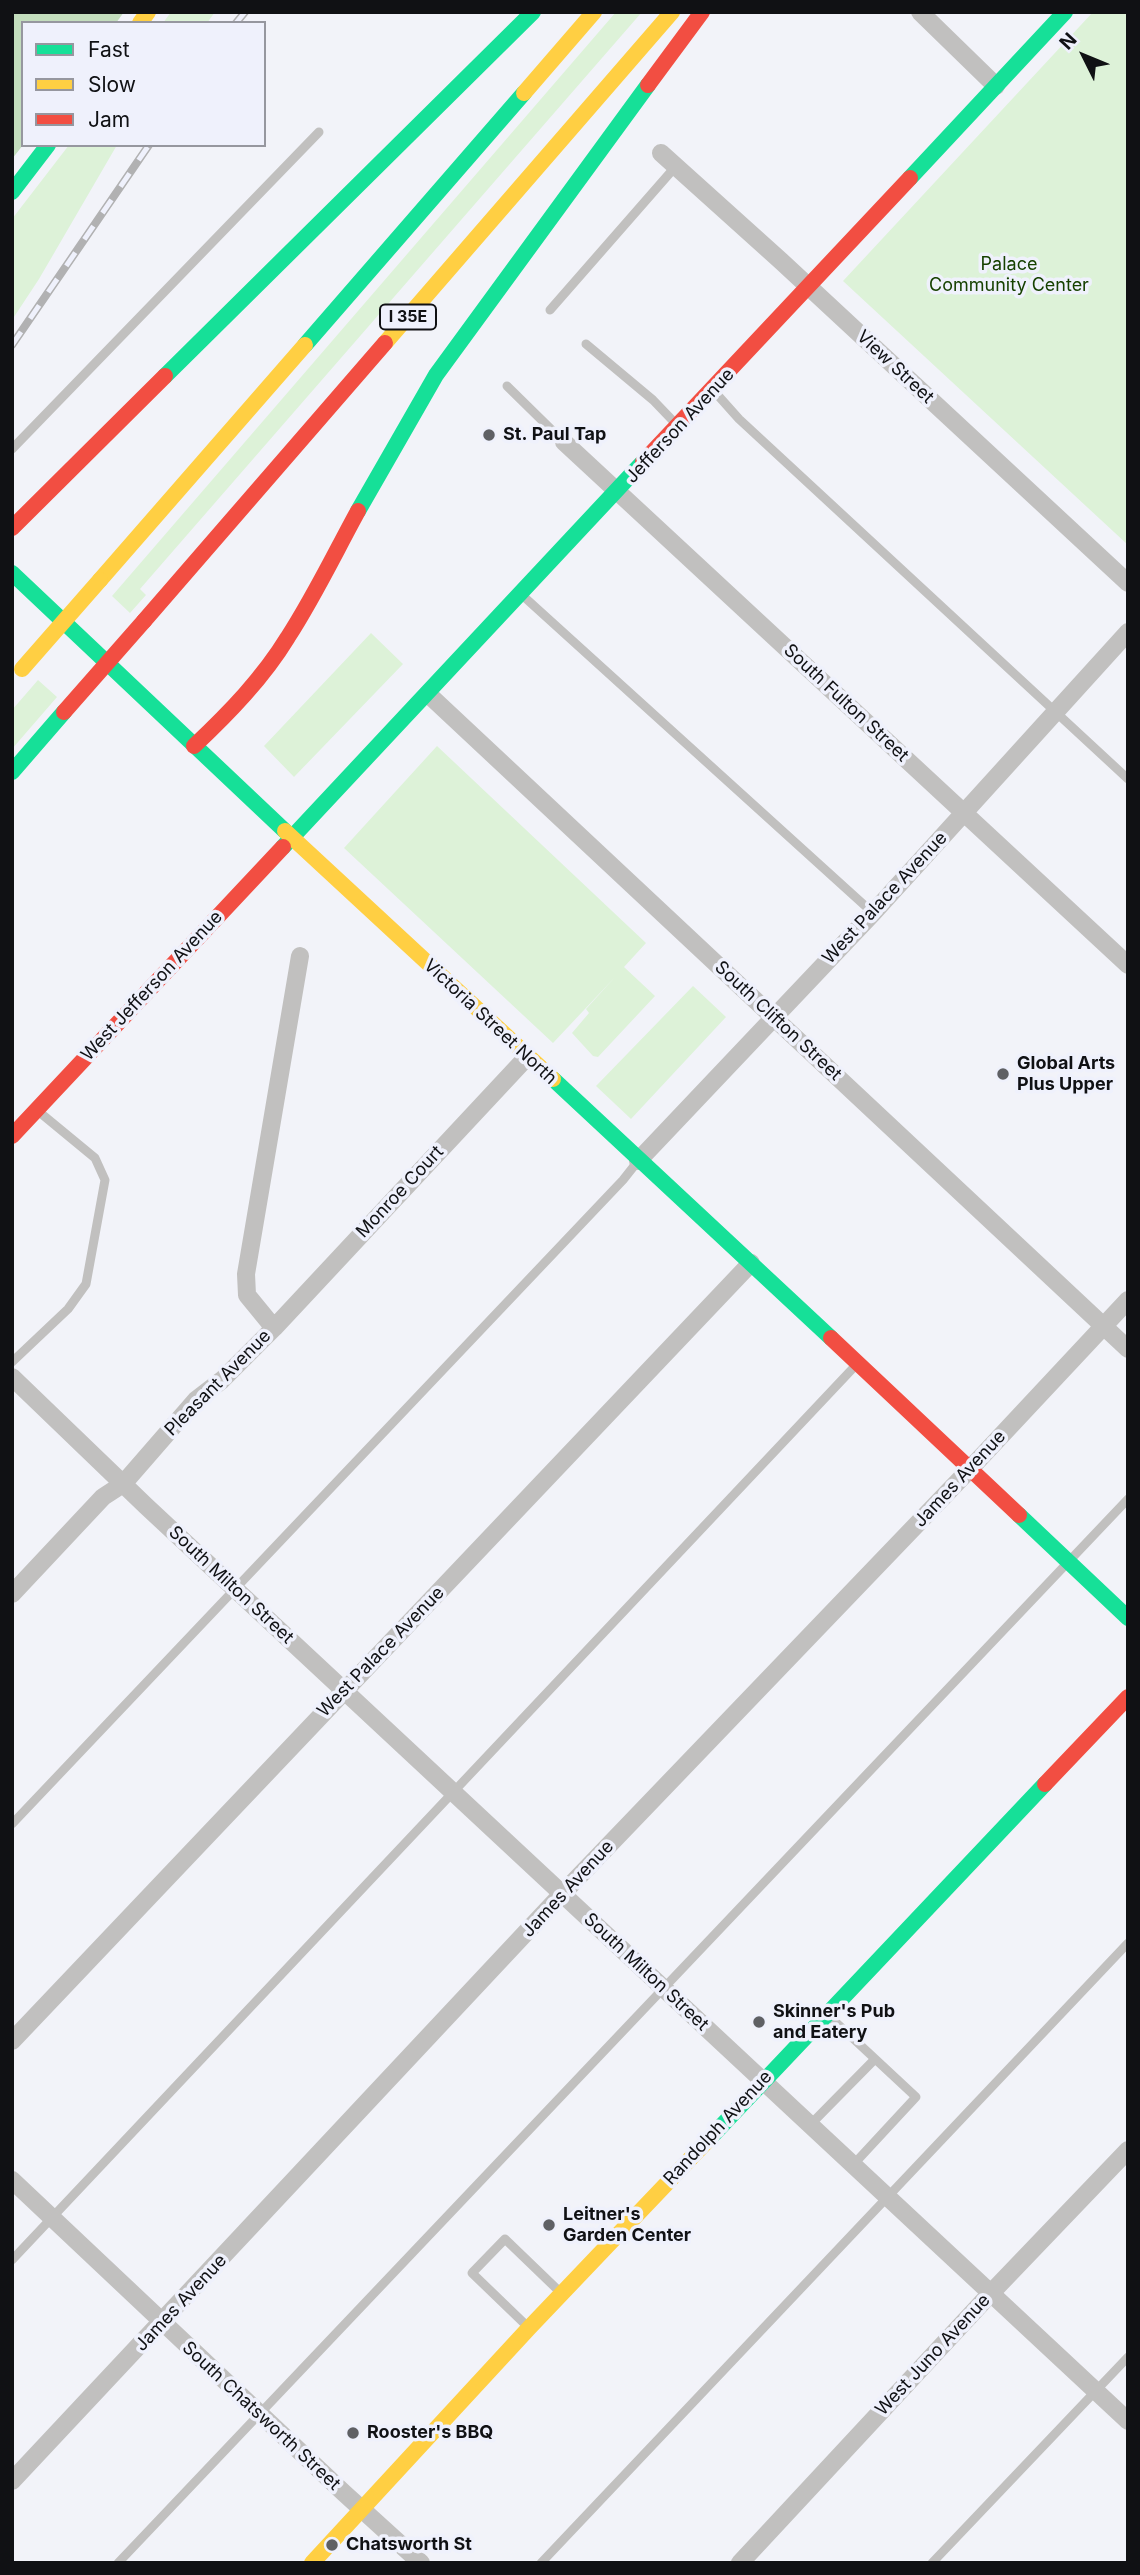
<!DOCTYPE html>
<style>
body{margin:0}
#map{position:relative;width:1140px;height:2575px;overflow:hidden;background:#f2f3f9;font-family:Inter,sans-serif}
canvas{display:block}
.frame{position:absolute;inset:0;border:14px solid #101114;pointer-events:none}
.legend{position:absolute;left:21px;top:21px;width:245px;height:126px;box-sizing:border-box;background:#eff1fc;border:2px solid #96979f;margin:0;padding:9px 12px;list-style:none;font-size:21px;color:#101114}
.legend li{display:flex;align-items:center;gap:14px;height:35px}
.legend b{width:35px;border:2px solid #96979f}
.north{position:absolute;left:1049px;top:21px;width:70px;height:70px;-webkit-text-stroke:5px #eff1fc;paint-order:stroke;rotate:313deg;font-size:19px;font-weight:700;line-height:28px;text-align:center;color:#101114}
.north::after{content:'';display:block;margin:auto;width:24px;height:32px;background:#101114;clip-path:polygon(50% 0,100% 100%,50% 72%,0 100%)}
</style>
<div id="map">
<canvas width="1140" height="2575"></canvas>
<div class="frame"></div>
<ul class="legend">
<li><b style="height:9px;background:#16e098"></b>Fast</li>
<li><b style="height:9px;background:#ffcf43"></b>Slow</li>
<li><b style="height:9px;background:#f24e42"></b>Jam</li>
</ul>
<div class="north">N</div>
</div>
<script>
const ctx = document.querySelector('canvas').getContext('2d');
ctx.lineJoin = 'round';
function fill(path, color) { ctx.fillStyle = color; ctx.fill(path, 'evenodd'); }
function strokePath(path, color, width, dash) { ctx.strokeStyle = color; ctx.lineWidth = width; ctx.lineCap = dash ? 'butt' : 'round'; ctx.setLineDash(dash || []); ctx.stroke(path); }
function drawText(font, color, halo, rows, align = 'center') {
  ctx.font = font + ' Inter,sans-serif'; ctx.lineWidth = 7; ctx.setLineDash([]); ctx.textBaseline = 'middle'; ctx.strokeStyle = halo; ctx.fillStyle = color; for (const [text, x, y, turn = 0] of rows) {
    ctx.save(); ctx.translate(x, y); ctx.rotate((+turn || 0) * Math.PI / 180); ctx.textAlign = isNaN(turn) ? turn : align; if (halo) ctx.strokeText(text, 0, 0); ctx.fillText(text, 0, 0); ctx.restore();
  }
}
fill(new Path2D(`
 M171 12H215L207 23H163Z
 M616 12H642L140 589 146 595 130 613 112 596Z
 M1093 12H1128V545L843 281Z
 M69 145H117L39 279 12 320V219Z
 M371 633 403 664 294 777 264 746Z
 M38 680 57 697 12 749V710Z
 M437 746 646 943 624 967 655 996 598 1057 593 1056 572 1033 589 1013 586 1009 615 977 553 1043 344 848Z
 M693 986 726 1017 631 1119 596 1086Z`), '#ddf2d8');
fill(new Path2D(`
 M12 12H124L116 23H23V145L12 159Z`), '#c3ddbd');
strokePath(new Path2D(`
 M550 310 676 166
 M586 344 653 400 676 424
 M507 386 564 442
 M714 391 739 419 1128 779
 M12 449 319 132
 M522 595 873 913
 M12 1362 68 1309 86 1284 105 1180 95 1158 38 1111
 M12 1824 623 1180 638 1161
 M829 2016 916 2097 853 2165
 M810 2125 875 2059
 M12 2260 856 1365
 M528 2327 472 2273 505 2239 560 2292
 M118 2563 1128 1499
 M541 2563 1128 1943
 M932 2563 1128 2357`), '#c1c0bf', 9);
strokePath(new Path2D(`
 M920 12 996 86
 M661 153 781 261 1128 583
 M564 442 1128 965
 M428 694 1128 1349
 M638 1161 873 913 1128 632
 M274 1328 247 1295 246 1274 300 956
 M12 1377 146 1506 1128 2421
 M12 1594 103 1497 123 1484 196 1400 222 1380 274 1328 527 1057
 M12 2041 751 1263
 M12 2180 344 2493 421 2563
 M12 2481 562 1894 969 1470 1128 1300
 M740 2563 991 2293 1128 2150`), '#c1c0bf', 18);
strokePath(new Path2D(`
 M910 178 1065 12
 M12 192 48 145
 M305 345 524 93
 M165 376 533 12
 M358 511 436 375 648 85
 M12 573 285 831
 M12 772 64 712
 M283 847 643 462
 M553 1079 831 1338
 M1019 1515 1128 1618
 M711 2137 1045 1784`), '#16e098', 16);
strokePath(new Path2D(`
 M140 23 148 12
 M524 93 594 12
 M385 343 672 12
 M100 580 305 345
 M285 831 553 1079
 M312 2563 529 2328 711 2137`), '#ffcf43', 16);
strokePath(new Path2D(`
 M648 85 702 12
 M643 462 910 178
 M12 528 165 376
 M144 621 385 343
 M194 746C229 713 263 678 288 637 314 597 335 553 358 511
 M12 1136 283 847
 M831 1338 1019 1515
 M1045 1784 1128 1697`), '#f24e42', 16);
const rail = new Path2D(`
 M236 23 245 12
 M12 345 149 145`);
strokePath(rail, '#b1b1b2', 8);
strokePath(rail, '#eff1fc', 5, [16]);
strokePath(new Path2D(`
 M22 669 100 580`), '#ffcf43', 16);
strokePath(new Path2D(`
 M64 712 144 621`), '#f24e42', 16);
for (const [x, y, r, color] of [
 [489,435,7,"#5f6064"],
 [1003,1074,7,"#5f6064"],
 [759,2022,7,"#5f6064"],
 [549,2225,7,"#5f6064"],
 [353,2433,7,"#5f6064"],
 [332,2545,7,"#5f6064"]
]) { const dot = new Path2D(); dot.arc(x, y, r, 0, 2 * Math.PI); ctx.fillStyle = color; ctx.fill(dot); strokePath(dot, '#eff1fc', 2.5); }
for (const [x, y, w] of [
 [408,317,56]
]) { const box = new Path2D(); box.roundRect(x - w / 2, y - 12.5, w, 25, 5); ctx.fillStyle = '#eff1fc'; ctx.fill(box); strokePath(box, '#101114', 2); }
drawText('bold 16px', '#101114', null, [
 ["I 35E",408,317]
]);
drawText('18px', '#164100', '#eff1fc', [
 ["Palace",1009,265],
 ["Community Center",1009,286]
]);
drawText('18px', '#101114', '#eff1fc', [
 ["View Street",895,367,43],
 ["Jefferson Avenue",680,426,-47],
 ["South Fulton Street",846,703,43],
 ["West Palace Avenue",885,898,-47],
 ["West Jefferson Avenue",152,986,-47],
 ["South Clifton Street",778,1021,43],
 ["Victoria Street North",490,1022,43],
 ["Monroe Court",400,1192,-47],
 ["Pleasant Avenue",218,1383,-45],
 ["James Avenue",960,1479,-47],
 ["South Milton Street",231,1585,43],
 ["West Palace Avenue",381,1652,-46],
 ["James Avenue",568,1889,-47],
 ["South Milton Street",646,1972,43],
 ["Randolph Avenue",718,2128,-47],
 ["James Avenue",181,2303,-47],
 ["West Juno Avenue",933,2355,-47],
 ["South Chatsworth Street",261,2416,43]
]);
drawText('bold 18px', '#101114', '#eff1fc', [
 ["St. Paul Tap",503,435],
 ["Global Arts",1017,1064],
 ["Plus Upper",1017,1085],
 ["Skinner's Pub",773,2012],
 ["and Eatery",773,2033],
 ["Leitner's",563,2215],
 ["Garden Center",563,2236],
 ["Rooster's BBQ",367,2433],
 ["Chatsworth St",346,2545]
], 'left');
</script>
